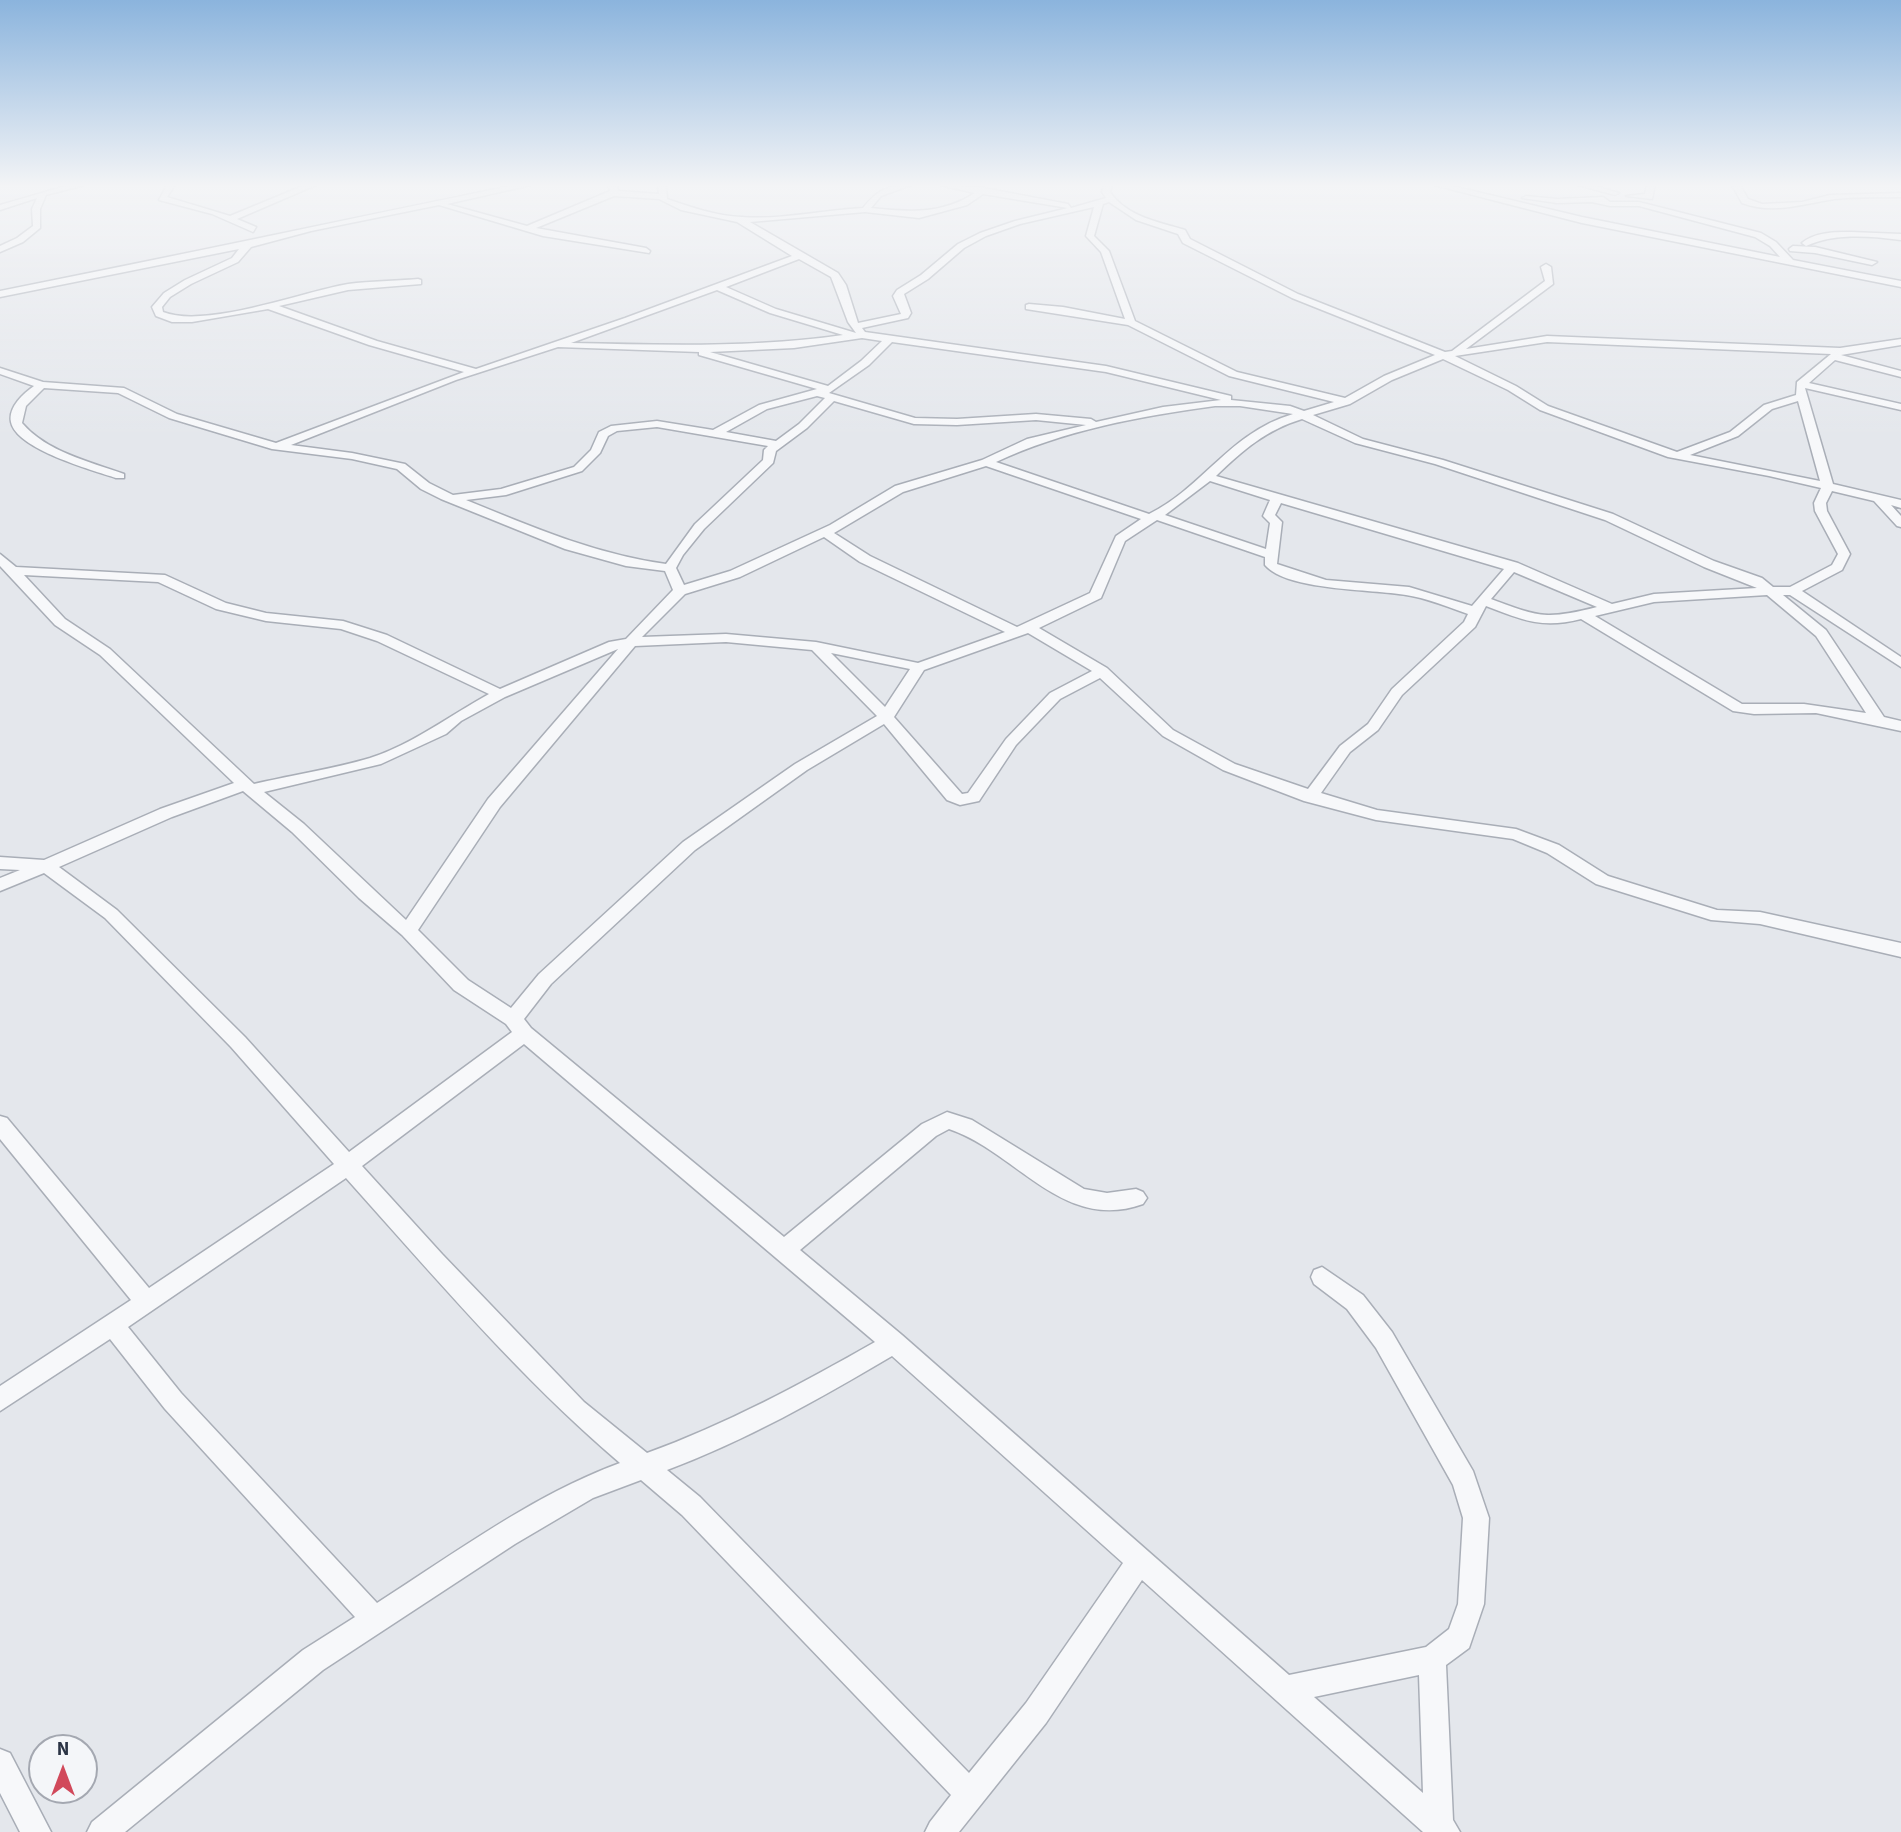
<!DOCTYPE html>
<style>
body{margin:0}
#map{position:relative;width:1901px;height:1832px;overflow:hidden;background:#e4e7ec;font-family:"Source Sans 3",sans-serif}
canvas{display:block}
.north{position:absolute;left:28px;top:1734px;width:70px;height:70px;box-sizing:border-box;background:#f4f6f9;border:2px solid #a4a8b1;border-radius:50%;rotate:0deg;font-size:19px;font-weight:700;line-height:28px;text-align:center;color:#2b3445}
.north::after{content:'';display:block;margin:auto;width:24px;height:32px;background:#d1495b;clip-path:polygon(50% 0,100% 100%,50% 72%,0 100%)}
</style>
<div id="map">
<canvas width="1901" height="1832"></canvas>
<div class="north">N</div>
</div>
<script>
const ctx = document.querySelector('canvas').getContext('2d');
ctx.lineJoin = 'round';
function strokePath(path, color, width, dash) { ctx.strokeStyle = color; ctx.lineWidth = width; ctx.lineCap = dash ? 'butt' : 'round'; ctx.setLineDash(dash || []); ctx.stroke(path); }
function fill(path, color) { ctx.fillStyle = color; ctx.fill(path, 'evenodd'); }
const street = new Path2D(`
 M69 185H84L46 195 40 209V228L23 242 0 252V246L17 238 33 226 32 209 37 198 0 210V205Z
 M167 185H175L167 197 230 216 305 185H316L237 219 256 227 253 232 212 214 159 200Z
 M515 185H531L447 204 527 226 610 191 608 185H616L619 191 659 194 658 185H666L667 199C690 207 717 216 742 217 782 220 823 210 863 208 877 190 888 185 911 185L881 196 871 208C909 212 941 215 975 193L940 185 984 188 1068 204 1071 208 1106 198 1102 192 1104 185H1112L1110 192C1127 217 1159 222 1185 230L1190 239 1298 294 1445 352 1452 351 1545 281 1541 267 1546 264 1551 267 1553 284 1466 349 1547 336 1840 348 1901 339V345L1841 355 1901 371V377L1835 360 1809 383 1901 404V410L1805 388 1833 484 1901 500V508L1891 505 1901 516V527L1897 526 1874 501 1832 491 1826 503 1827 511 1850 554 1842 570 1802 591 1901 657V667L1790 595H1783L1826 630 1884 717 1901 721V731L1816 713 1754 714 1733 711 1581 619C1542 629 1522 620 1486 606L1475 627 1402 695 1378 730 1350 752 1321 793 1377 810 1516 829 1559 845 1608 876 1717 910 1760 912 1901 943V957L1760 924 1711 920 1596 884 1547 853 1513 839 1376 820 1304 801 1223 770 1163 736 1100 678 1060 699 1016 745 979 801 960 805 947 800 884 724 807 770 695 850 551 984 524 1019 531 1028 784 1237 922 1124 947 1112 972 1120 1084 1189 1107 1193 1136 1189 1143 1192 1147 1198 1143 1204C1063 1233 1017 1152 949 1129L936 1136 800 1250 902 1335 1289 1675 1426 1647 1449 1629 1458 1604 1463 1518 1453 1485 1376 1348 1347 1309 1314 1284 1311 1277 1314 1270 1322 1267 1363 1295 1392 1332 1473 1471 1489 1518 1484 1604 1469 1648 1446 1665 1453 1820 1460 1832H1423L1142 1580 1046 1723 959 1832H925L930 1822 951 1795 682 1515 641 1480 593 1498 515 1544 323 1670 125 1832H87L92 1822 303 1650 355 1617 165 1409 110 1339 0 1411V1386L131 1300 0 1139V1116L7 1118 149 1288 334 1164 231 1047 105 918 44 873 0 891V878L20 870 0 869V857L44 860 160 809 234 783 100 655 55 625 0 566V554L16 567 165 575 226 603 266 613 343 621 387 635 500 689 609 642 626 639 673 590 665 571 626 566 565 549 441 499 421 489 397 469 352 459 272 449 169 418 118 393 44 388 26 406 22 423C47 452 88 461 124 474V478H116C92 470 16 449 11 422 8 407 24 393 34 386L0 374V368L43 382 124 388 177 414 276 443 464 372 369 345 268 309 192 322H172L156 316 152 307 164 293 185 280 232 258 239 249 0 297V291C172 257 343 220 515 185ZM983 194 1068 208 1015 221 980 233 958 244 921 275 897 290 893 296 901 314 858 323 846 285 838 273 750 222 865 212 919 218 967 205ZM614 196 659 199 681 210 737 222 792 256 625 318 476 369 377 341 279 306 348 290 421 284V280L418 279C395 281 371 281 348 284 301 292 206 329 163 312L162 307 170 297 191 284 238 262 251 247 311 231 439 205 543 236 649 253 650 251 646 248 536 228ZM1109 202 1136 220 1178 234 1183 243 1292 298 1435 355 1384 376 1345 398 1237 372 1135 321 1109 251 1094 236 1103 204ZM1094 207 1086 236 1101 252 1125 319 1063 307 1029 304 1026 305V309L1128 325 1229 376 1334 402 1304 411 1290 406 1231 400V396L1106 366 865 332 862 328 908 318 911 313 904 294 928 279 964 248 986 236 1020 224ZM799 259 831 277 848 322 856 333 776 309 726 287ZM717 290 770 313 843 335C752 348 662 345 571 343ZM862 338 882 341 861 361 828 386 710 352 794 348ZM892 342 1106 372 1221 400 1163 407 1096 422 1091 419 1036 414 957 419 915 418 829 393 869 365ZM1547 342 1831 354 1797 382 1796 395 1764 405 1730 432 1677 452 1548 406 1516 386 1455 356ZM558 347 699 352V355L817 389 759 405 713 430 657 421 611 426 599 432 591 450 574 467 501 489 453 495 429 483 405 464 352 453 291 445 456 380ZM1443 359 1508 390 1540 410 1668 457 1769 476 1821 488 1814 503 1815 511 1838 554 1832 565 1790 587H1773L1762 578 1714 561 1613 514 1443 460 1363 439 1313 415 1350 404 1392 380ZM817 396 825 398 799 424 776 441 726 432 767 409ZM834 401 914 424 957 425 1036 420 1086 425 1027 439 982 460 895 486 830 525 730 571 684 585 676 568 683 555 704 529 773 463 776 451 807 428ZM1798 401 1820 481 1690 455 1738 436 1772 409ZM1215 406H1240L1293 414C1229 433 1205 486 1149 514L996 462C1064 430 1141 416 1215 406ZM1302 419 1355 443 1435 464 1605 520 1704 567 1757 588 1654 594 1612 604 1518 563 1216 476C1243 450 1266 430 1302 419ZM657 427 768 446 764 450 763 460 695 524 666 564C595 554 532 527 466 500L506 495 582 471 600 453 608 436 617 431ZM986 466 1141 519 1116 536 1090 593 1017 627 870 556 834 533 903 492ZM1210 481 1270 500 1263 516 1270 523 1266 549 1165 515ZM1281 503 1504 569 1472 606 1409 587 1326 580 1277 564 1282 522 1275 515ZM1157 520 1265 557V565C1287 591 1372 589 1406 595 1427 598 1448 607 1468 614L1464 622 1392 689 1368 724 1340 746 1308 789 1235 764 1173 730 1107 668 1039 628 1101 598 1125 541ZM824 537 860 562 1005 632 918 663 816 642 726 634 642 637 685 594 740 577ZM1514 572 1597 607C1545 620 1540 617 1491 599ZM24 575 158 582 216 609 266 621 341 629 377 641 489 694C449 716 413 744 370 758 333 769 292 775 254 784L110 649 65 619ZM1767 595 1816 636 1866 713 1804 704H1742L1595 616 1654 602ZM1028 633 1092 671 1050 693 1006 739 968 793 962 794 894 717 924 670ZM726 642 812 650 877 716 795 764 683 842 539 974 511 1008 468 980 418 930 500 807 635 646ZM618 649 488 799 406 920 304 824 264 792 381 764 446 734 461 721 505 697ZM831 653 910 669 885 707ZM243 791 292 832 359 898 402 935 454 990 506 1024 512 1032 349 1152 245 1037 117 910 59 867 172 817ZM524 1044 875 1342C801 1384 727 1424 647 1453L584 1402 442 1254 362 1166ZM346 1178C434 1276 520 1378 620 1463 533 1495 455 1553 377 1603L181 1393 128 1327ZM892 1356 1123 1563 1026 1703 969 1773 700 1497 667 1470C747 1440 819 1399 892 1356ZM1419 1675 1423 1793 1314 1697Z
 M1434 185H1448L1582 217 1780 257 1770 246 1755 237 1639 206H1610L1592 202 1557 203 1522 198 1526 196 1557 199 1603 197 1610 202H1639L1761 233 1776 242 1793 260 1901 281V287L1582 223Z
 M1578 185H1592L1619 193 1615 195Z
 M1647 185H1655L1652 199 1626 196 1645 194Z
 M1732 185H1740L1748 199 1762 204 1802 202 1830 195 1901 193V197C1878 198 1852 196 1829 200 1798 205 1772 214 1742 203Z
 M1851 232 1901 234V240C1869 236 1835 233 1806 246L1802 243C1815 232 1834 232 1851 232Z
 M1793 246 1815 247 1877 262 1872 265 1815 253 1790 251 1789 249Z
 M0 1749 10 1753 51 1832H20L0 1793Z`);
strokePath(street, '#a9aeb7', 3);
fill(street, '#f7f8fa');
const sky = ctx.createLinearGradient(0, 0, 0, 442);
sky.addColorStop(0, '#8bb4dd');
sky.addColorStop(0.42, '#f3f4f6');
sky.addColorStop(1, '#f3f4f600');
ctx.fillStyle = sky;
ctx.fillRect(0, 0, 1901, 442);
</script>
